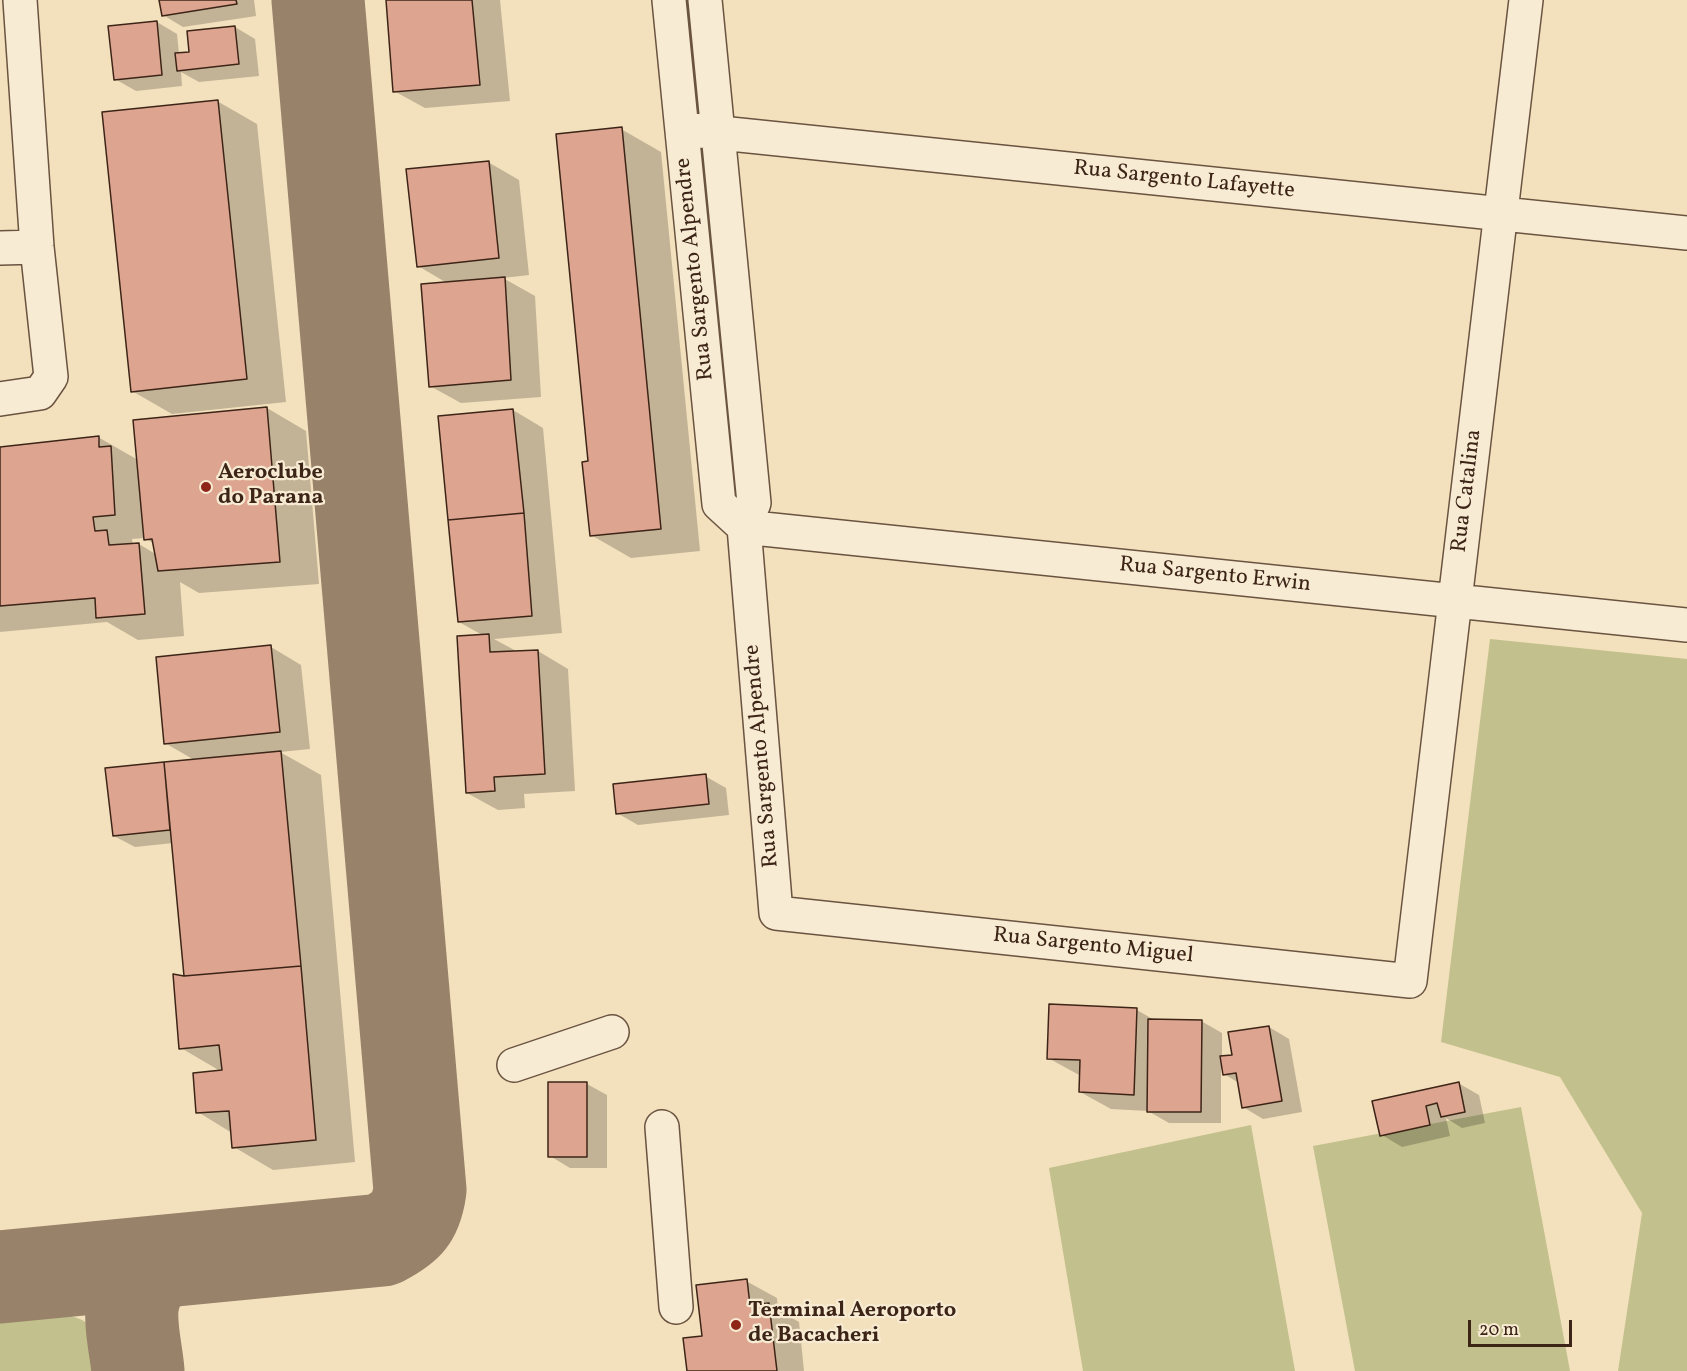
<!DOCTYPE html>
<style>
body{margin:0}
#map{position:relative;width:1687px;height:1371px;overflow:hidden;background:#f3e0bc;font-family:Vollkorn,serif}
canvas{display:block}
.scale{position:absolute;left:1468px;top:1320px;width:104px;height:27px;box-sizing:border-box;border:3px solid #3c2417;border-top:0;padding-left:8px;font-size:18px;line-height:21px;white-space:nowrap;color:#3c2417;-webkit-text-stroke:4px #f7ebd3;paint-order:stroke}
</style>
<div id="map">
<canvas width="1687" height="1371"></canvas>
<div class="scale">20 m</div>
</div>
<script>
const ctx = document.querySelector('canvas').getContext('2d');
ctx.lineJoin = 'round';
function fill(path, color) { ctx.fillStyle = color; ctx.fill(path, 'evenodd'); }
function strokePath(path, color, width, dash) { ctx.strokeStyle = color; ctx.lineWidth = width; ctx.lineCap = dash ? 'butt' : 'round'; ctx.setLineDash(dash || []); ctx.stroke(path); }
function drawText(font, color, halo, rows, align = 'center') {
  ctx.font = font + ' Vollkorn,serif'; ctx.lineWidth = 4.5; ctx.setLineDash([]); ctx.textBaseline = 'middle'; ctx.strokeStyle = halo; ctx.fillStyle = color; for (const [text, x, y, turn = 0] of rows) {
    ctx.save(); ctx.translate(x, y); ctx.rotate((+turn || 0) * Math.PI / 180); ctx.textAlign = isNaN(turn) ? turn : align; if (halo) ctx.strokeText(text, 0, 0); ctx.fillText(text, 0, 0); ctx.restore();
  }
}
fill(new Path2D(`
 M1490 639 1687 659V1371H1618L1642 1213 1560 1077 1441 1042Z
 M1521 1107 1570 1371H1355L1313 1146Z
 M1251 1125 1295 1371H1083L1049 1168Z
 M53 1311C62 1314 73 1316 82 1320 93 1325 106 1358 107 1371H0V1316Z`), '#c2c08c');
fill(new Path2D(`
 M161 0H254L256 16 183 27 163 15Z
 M388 0H500L510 101 425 108 394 91Z
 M157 22 177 34 179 54 191 53 235 27 255 39 259 76 199 82 181 72 182 86 136 91 115 79Z
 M217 101 257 124 286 402 172 414 132 391Z
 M621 129 661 152 700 551 631 558 591 535 590 463Z
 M488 162 519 180 529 275 503 278 535 296 541 397 461 403 430 386 447 283 418 266Z
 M267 408 306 431 319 584 199 593 180 582 184 636 138 640 107 622 0 632V448L98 437 138 460ZM144 538 155 544 157 555 139 544 133 545 132 539Z
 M513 410 543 428 562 633 494 639 518 652 538 651 568 669 575 791 524 794 525 808 498 810 467 793 484 636 459 622Z
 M271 647 301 665 310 749 280 752 321 775 355 1162 273 1170 234 1147 232 1133 198 1112 222 1072 181 1048 186 977 173 843 135 847 114 836 107 769 196 761 165 743Z
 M705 776 726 788 729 815 638 825 617 813Z
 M1051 1006 1137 1010 1156 1021H1201L1222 1033V1058L1234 1056 1269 1027 1289 1039 1302 1112 1263 1119 1243 1107 1239 1083 1224 1074 1223 1068H1221V1123H1169L1148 1111 1111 1109 1080 1092 1081 1076 1048 1058Z
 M1458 1083 1479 1095 1485 1123 1462 1128 1446 1118 1450 1136 1402 1147 1382 1135Z
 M587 1084 607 1095V1168H570L550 1156Z
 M746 1281 777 1298 778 1310 799 1322 804 1371H688L704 1337Z`), '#0003');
strokePath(new Path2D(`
 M0 1277 382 1240C407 1227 416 1218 420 1190L318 0
 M138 1371C136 1347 127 1317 135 1294 138 1282 149 1272 157 1262`), '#98826a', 93);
const building = new Path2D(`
 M159 0H236L237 4 162 16Z
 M386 0H472L480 85 393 92Z
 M157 21 162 75 114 80 108 26Z
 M235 26 239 64 177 71 175 53 189 52 187 31Z
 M218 100 247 379 131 392 102 112Z
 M622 127 661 529 590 536 582 462 588 461 556 134Z
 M489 161 499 258 417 267 406 169Z
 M505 277 511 380 429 387 421 284Z
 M267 407 280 562 158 571 152 539 144 540 133 420Z
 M513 409 524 513 448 520 438 416Z
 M99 436V447L111 446 115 515 93 517 95 531 107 530 109 545 139 543 145 614 96 618 95 598 0 606V447Z
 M524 513 532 616 458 622 448 520Z
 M489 634 490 652 538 650 545 774 494 777 495 791 466 793 457 636Z
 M271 645 280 732 164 744 156 657Z
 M281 751 301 966 184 976 164 762Z
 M164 762 170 830 113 836 105 768Z
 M706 774 709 804 616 814 613 784Z
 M301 966 316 1140 232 1148 229 1111 196 1113 193 1073 222 1070 219 1045 179 1049 173 974 184 976Z
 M1049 1004 1137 1008 1134 1095 1079 1092 1080 1060 1047 1059Z
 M1148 1019 1202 1020 1201 1112H1147Z
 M1269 1026 1282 1101 1242 1108 1236 1073 1223 1075 1220 1056 1232 1055 1228 1032Z
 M548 1082H587V1157H548Z
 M1459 1082 1465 1112 1441 1117 1437 1103 1426 1106 1430 1125 1380 1136 1372 1101Z
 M747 1279 750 1305 769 1303 777 1371H687L683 1338 702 1336 696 1285Z`);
fill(building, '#dda490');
strokePath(building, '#3c2417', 1.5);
const minor = new Path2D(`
 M669 0 719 504 744 527
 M705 0 754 503 744 527 776 913 1410 981 1526 0
 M682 129 1687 233
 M0 248 37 247
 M0 399 40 393 51 377 37 247 20 0
 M744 527 1687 625
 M514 1065 612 1032
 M662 1127 676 1307`);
strokePath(minor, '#6a5340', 36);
strokePath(minor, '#f7ebd3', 33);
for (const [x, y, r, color] of [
 [206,487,6,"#8f2418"],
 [736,1325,6,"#8f2418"]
]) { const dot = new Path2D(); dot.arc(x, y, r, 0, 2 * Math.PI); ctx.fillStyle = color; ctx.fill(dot); strokePath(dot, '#f7ebd3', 2); }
drawText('22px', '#3c2417', '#f7ebd3', [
 ["Rua Sargento Lafayette",1184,181,6],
 ["Rua Sargento Alpendre",696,269,-96],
 ["Rua Catalina",1468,491,-83],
 ["Rua Sargento Erwin",1215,576,6],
 ["Rua Sargento Alpendre",763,756,-95],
 ["Rua Sargento Miguel",1093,947,6]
]);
drawText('bold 22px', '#3c2417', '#f7ebd3', [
 ["Aeroclube",218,474],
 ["do Parana",218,499],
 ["Terminal Aeroporto",748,1312],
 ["de Bacacheri",748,1337]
], 'left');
</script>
